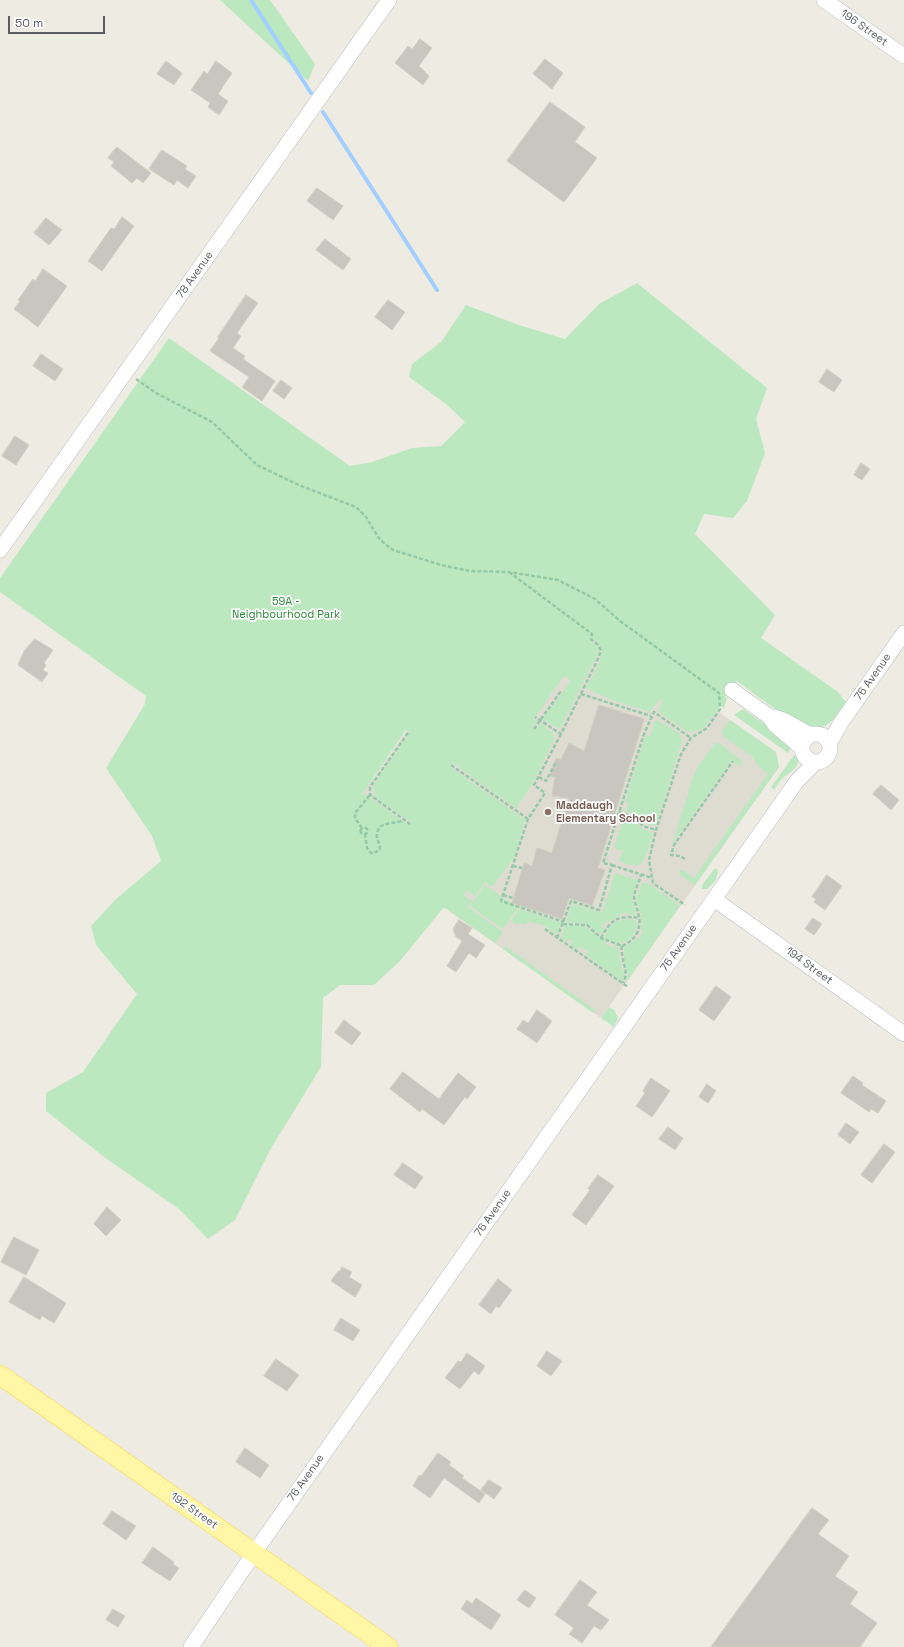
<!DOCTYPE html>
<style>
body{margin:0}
#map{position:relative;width:904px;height:1647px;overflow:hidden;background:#eeece2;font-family:"Space Grotesk",sans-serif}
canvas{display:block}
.scale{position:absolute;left:8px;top:16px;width:97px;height:18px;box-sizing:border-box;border:2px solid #5a5e64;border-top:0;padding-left:5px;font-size:12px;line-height:14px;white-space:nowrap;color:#5a5e64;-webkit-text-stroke:3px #fff;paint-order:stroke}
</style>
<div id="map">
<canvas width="904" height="1647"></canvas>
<div class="scale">50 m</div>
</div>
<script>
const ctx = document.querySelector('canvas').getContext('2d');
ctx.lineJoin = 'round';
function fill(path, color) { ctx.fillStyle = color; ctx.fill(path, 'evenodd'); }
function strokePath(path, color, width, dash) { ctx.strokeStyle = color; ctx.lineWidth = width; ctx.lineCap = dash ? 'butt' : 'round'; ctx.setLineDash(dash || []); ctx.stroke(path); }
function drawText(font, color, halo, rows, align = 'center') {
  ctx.font = font + ' "Space Grotesk",sans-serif'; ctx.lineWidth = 3.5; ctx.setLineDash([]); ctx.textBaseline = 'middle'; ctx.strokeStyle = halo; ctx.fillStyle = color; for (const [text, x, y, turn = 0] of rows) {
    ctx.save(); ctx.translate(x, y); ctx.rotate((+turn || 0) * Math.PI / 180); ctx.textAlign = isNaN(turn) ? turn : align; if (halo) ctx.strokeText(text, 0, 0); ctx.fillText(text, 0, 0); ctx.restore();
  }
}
fill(new Path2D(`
 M518 572 776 752 779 767 601 1018 382 864 363 793Z`), '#dedcd1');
fill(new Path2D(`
 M220 0H270L315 64 308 81Z
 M637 283 767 388 756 419 765 453 747 501 733 518 704 514 695 534 775 615 761 638 838 692 846 702C839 713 831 727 815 729 801 731 751 691 737 681L725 697 727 698 724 708 720 706 703 729 688 732 659 712V709L663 701 660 699 650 712 609 699 586 688C595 670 613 651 591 637L589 640 597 646 598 653 560 728 555 727 543 719 567 686 570 681 568 677H563L534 719 537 721 532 728 536 730 540 723 553 733 554 739 531 786 516 808 453 763 450 767 525 820 514 858 492 887 485 882 475 896 467 890 463 895 472 901 468 907 503 932 495 943 444 907 400 961 374 985H340L323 998 321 1067 270 1150 235 1220 208 1239 179 1209 104 1157 46 1111V1093L83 1072 137 994 96 945 91 926 116 899 161 861 152 836 106 768 145 704 146 696 0 592V578L169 338 350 466 372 462 412 448 441 446 465 422 446 404 409 377 412 364 441 342 466 305 519 325 565 339 599 304ZM406 730 410 733 373 786 375 797 411 822 408 825 363 793Z
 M743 709 793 744 788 753 734 715Z
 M657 720 680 734 682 741 656 824 652 826C642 823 637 814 626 811L628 803 625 802 646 735 650 736 655 721Z
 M730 720 776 752 779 767 695 885 680 875V871L683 870 694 878 768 774 758 766 753 757 723 736 722 731Z
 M715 743H719L743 762 739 766 732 760 672 844 696 769Z
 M798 753C800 767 794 770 784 777 780 780 777 786 774 790L771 787 795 754Z
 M624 816 632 819 640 827 652 833C652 838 650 844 648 849 642 868 637 868 619 861L623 851 614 848Z
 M715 868 718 870 716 880 707 889H702V885Z
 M615 873 638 880 632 897 636 915H629V913L620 914V916L609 921 607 920 602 927 604 929 600 934C583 919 587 925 566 922L572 904 602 913Z
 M642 882 649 884 680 906 626 983 628 973 624 959V948L637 938 639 939 643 931 641 930V916L636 899Z
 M485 885 518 908 503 929 470 906Z
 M519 909 561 923 558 932 555 934 545 926 528 921 526 925 520 923 517 925 511 921Z
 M632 919 637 922C637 931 631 943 620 943 615 943 610 940 605 938 607 923 619 919 632 919Z
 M565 926C571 926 579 925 585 927 594 930 597 939 606 942L605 944 614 948 615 945 618 947 620 961 624 973 622 981 586 955 588 951 580 947 576 949 571 945 573 941 569 939 567 942 561 937Z
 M505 946 595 1010 593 1013 503 949Z
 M609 1007 614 1010 618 1018 614 1027 601 1018Z`), '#bce8bf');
strokePath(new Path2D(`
 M251 0 311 93
 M323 112 437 290`), '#a1cfff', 4);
const building = new Path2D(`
 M420 39 432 48 419 66 429 76 423 85 395 63 408 46 412 49Z
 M545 59 563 73 552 89 533 74Z
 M166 61 182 73 174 85 157 74Z
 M216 61 232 73 218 94 228 101 219 115 208 107 210 103 191 90 204 71 207 74Z
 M550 102 585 127 575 142 597 158 564 202 507 161Z
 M117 147 151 173 143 183 137 178 132 183 111 166 114 162 108 158Z
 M162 150 187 166 185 169 196 176 188 188 177 180 174 185 149 169Z
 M317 188 343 206 333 220 307 201Z
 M122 217 134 226 102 271 88 261 111 228 114 229Z
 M46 218 62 230 49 245 34 233Z
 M325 239 351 259 343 270 316 250Z
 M43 269 67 286 38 327 14 309 20 301 18 300 33 279 35 281Z
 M246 295 258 303 237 333 241 336 233 348 245 356 243 359 275 381 262 401 242 387 249 377 210 351 219 338 218 337Z
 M388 300 405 312 392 330 375 317Z
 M41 354 63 369 55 381 33 366Z
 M827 369 842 380 834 392 819 382Z
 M281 380 292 388 284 399 273 391Z
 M15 436 29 445 16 465 2 456Z
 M861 463 870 469 862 480 854 475Z
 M35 639 53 650 44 663 46 665 43 670 48 673 42 682 18 665 24 651Z
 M599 705 644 719 598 868 605 870 592 906 569 898 562 919 512 903 524 863 532 866 537 848 552 853 569 798 552 796 555 777 550 776 556 758 561 759 569 743 584 751Z
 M881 785 899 800 891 810 873 794Z
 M827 875 842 886 825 910 814 902 816 899 812 897Z
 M813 918 822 924 814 935 805 929Z
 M459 920 472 928 468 934 485 945 476 958 469 953 456 972 447 966 462 941 456 937 453 929Z
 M716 986 731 997 714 1021 699 1010Z
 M537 1010 552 1021 537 1043 517 1029 523 1020 528 1023Z
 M344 1020 361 1033 352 1045 335 1033Z
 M403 1072 439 1099 458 1073 476 1087 467 1099 465 1097 444 1125 422 1109 420 1112 390 1089Z
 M853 1076 863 1083 862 1085 886 1101 878 1113 871 1109 869 1112 841 1093Z
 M651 1078 670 1091 652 1117 636 1106 645 1093 643 1091Z
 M707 1084 716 1091 708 1103 699 1097Z
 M846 1123 859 1132 850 1144 838 1135Z
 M668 1127 683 1138 675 1150 659 1139Z
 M884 1144 895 1152 872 1183 861 1175Z
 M403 1163 423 1177 415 1189 394 1175Z
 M598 1175 614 1186 586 1225 572 1215 590 1190 588 1189Z
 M107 1207 121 1220 106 1236 94 1224Z
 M14 1237 39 1250 26 1275 1 1262Z
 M342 1267 352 1272 349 1277 362 1285 355 1297 331 1281 338 1271 339 1272Z
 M24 1277 66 1303 54 1323 42 1316 40 1320 9 1302Z
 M498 1279 512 1290 499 1308 496 1306 491 1314 479 1305Z
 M341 1318 360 1330 353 1341 334 1330Z
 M547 1351 562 1361 551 1376 537 1366Z
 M467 1353 485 1366 479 1375 474 1371 460 1389 445 1378 458 1361 461 1362Z
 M276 1359 299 1375 287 1391 264 1376Z
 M245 1448 269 1465 260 1478 236 1462Z
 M438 1453 451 1462 449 1465 464 1476 462 1478 485 1494 479 1503 444 1478 430 1498 413 1486 419 1475 421 1476Z
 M489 1480 502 1488 494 1499 481 1490Z
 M812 1508 829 1520 818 1534 849 1556 835 1576 858 1592 850 1604 877 1623 860 1647H711Z
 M112 1511 136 1526 126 1540 103 1524Z
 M153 1547 174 1562 173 1564 179 1568 170 1581 142 1563Z
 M580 1580 597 1592 587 1605 609 1620 601 1630 594 1626 582 1643 569 1634 574 1628 555 1615Z
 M525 1590 536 1598 529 1608 517 1600Z
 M476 1598 501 1615 491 1630 461 1609 467 1600 472 1604Z
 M113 1609 125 1616 118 1627 106 1620Z`);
fill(building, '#c9c6bf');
strokePath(building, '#d3cfc0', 1);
const minor = new Path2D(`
 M824 0 904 56
 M0 550 389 0
 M732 690 770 717 775 725 801 747
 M773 717C786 719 797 729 810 734
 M802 748a14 14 0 1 1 28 0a14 14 0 1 1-28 0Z
 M829 744 842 721 904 633
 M714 899 904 1034
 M191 1647 254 1553 797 781 816 762`);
const major = new Path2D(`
 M0 1375 388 1647`);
strokePath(minor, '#babcc2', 16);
strokePath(major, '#fbd84e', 20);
strokePath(new Path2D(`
 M136 379 156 393 212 422 257 465 301 486 356 507 366 517 378 537 385 544 393 550 441 565 470 571 509 572 558 580 595 599 620 621 719 693 720 709 718 712 707 728 691 738 681 754 656 830 649 860 653 883 685 905
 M509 572 592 634 591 639 598 645 601 651 597 661 561 734 535 717
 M581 694 651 716
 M534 729 561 691
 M408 733 370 787V795L410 824
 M561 734 534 785 545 793 528 819 501 901 564 922
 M451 765 528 819
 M539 777 546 781 556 762
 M619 812 632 816 643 826 656 830
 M360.5 831a3.5 3.5 0 1 1 7 0a3.5 3.5 0 1 1-7 0Z
 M362 828 355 818V813L370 795
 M365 834 367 848 371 853 376 852 380 849C380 843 376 839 377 833 380 820 395 825 404 820
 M685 859 680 856 671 855 674 845 733 761
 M612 865 652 878
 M513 866 522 868
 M503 895 513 898
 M563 924 587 925 601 938 622 946C638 939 643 926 637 909 636 905 634 901 634 897 635 890 639 882 641 875
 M545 929 628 987
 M557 938 571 901 599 910 612 865 603 863 644 734 654 712 691 738
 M601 938C611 919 618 915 639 918
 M622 946C620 959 630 971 623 983`), '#94caa8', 2.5, [4, 2]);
strokePath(minor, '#fff', 15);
strokePath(major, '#fff7a6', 19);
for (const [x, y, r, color] of [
 [548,812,4,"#8d6e63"]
]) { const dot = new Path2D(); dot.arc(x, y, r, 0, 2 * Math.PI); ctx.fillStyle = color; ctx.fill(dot); strokePath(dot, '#fff', 1.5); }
drawText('11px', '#5a5e64', '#fff', [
 ["196 Street",864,28,35],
 ["78 Avenue",195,275,-55],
 ["76 Avenue",873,677,-55],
 ["76 Avenue",679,948,-55],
 ["194 Street",809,966,36],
 ["76 Avenue",493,1213,-55],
 ["76 Avenue",306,1478,-55],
 ["192 Street",194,1511,35]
]);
drawText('11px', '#2e873a', '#fff', [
 ["59A -",286,602],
 ["Neighbourhood Park",286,615]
]);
drawText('bold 11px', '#785e54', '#fff', [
 ["Maddaugh",556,806],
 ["Elementary School",556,819]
], 'left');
</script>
